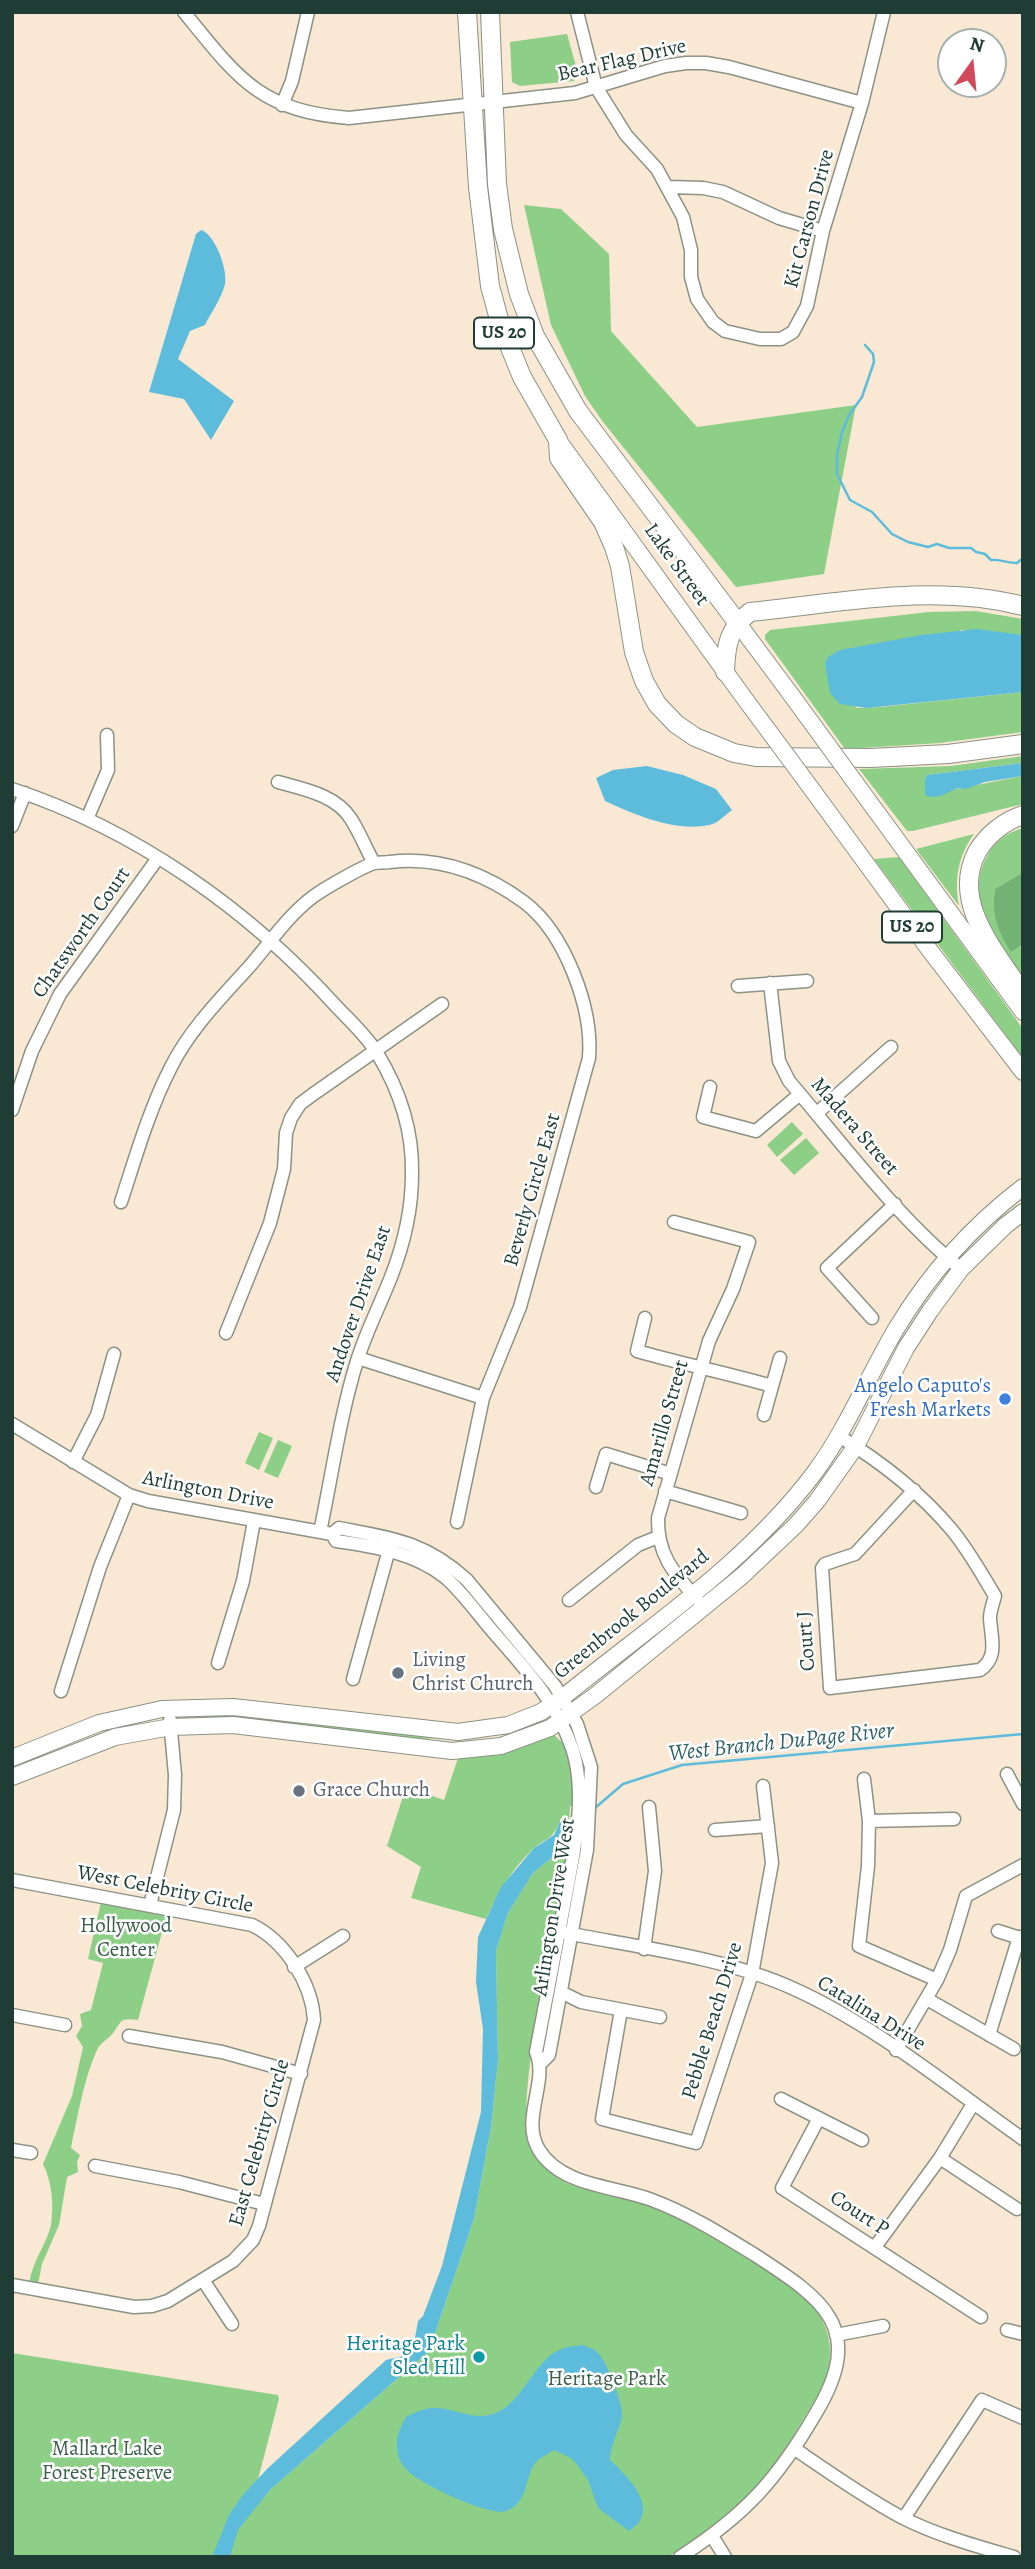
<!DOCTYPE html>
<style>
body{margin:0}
#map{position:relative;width:1035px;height:2569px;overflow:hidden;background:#f8e8d4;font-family:Alegreya,serif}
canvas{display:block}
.frame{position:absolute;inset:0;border:14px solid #1f3d34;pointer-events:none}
.north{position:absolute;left:937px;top:28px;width:70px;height:70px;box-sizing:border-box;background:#fff;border:2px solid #a5b1ae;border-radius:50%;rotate:15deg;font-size:19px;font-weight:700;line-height:28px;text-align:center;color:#1f3d34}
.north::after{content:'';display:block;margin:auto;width:24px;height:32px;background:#d1495b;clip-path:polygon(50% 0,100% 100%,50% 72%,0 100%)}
</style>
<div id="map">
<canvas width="1035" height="2569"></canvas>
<div class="frame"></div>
<div class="north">N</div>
</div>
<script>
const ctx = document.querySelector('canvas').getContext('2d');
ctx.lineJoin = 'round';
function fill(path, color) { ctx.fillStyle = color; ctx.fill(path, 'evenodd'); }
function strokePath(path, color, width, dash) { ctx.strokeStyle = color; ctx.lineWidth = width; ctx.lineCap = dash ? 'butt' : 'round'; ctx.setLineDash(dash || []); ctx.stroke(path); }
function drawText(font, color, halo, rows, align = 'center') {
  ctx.font = font + ' Alegreya,serif'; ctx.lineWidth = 5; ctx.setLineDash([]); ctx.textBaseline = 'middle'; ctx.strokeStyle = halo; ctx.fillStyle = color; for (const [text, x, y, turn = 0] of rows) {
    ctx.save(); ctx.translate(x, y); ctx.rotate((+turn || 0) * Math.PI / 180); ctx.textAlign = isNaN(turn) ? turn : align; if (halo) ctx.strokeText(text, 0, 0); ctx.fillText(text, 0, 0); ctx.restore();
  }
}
fill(new Path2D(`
 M567 34 578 73 574 81 520 86 512 82 510 42Z
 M524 205 561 209 609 254 611 331 697 427 856 405 824 574 736 587 603 422 585 396 551 325Z
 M976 611 1023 619V635L961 630 855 708 881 707 1023 692V732L940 743 845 749 765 639V635L770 630 929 612Z
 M1023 756V763L927 775 925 779V795L1023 776V804L913 831H907L859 769 951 766Z
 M1023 828V872L995 889C991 915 997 930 1012 951L1020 947 1023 950V983C1001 946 963 903 986 858 994 842 1006 833 1023 828Z
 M974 834C958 856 954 880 959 906L916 849Z
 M899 857 1023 1029V1058L874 859Z
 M792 1122 803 1134 777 1157 767 1145Z
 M806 1138 819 1153 794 1175 780 1160Z
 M259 1432 273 1438 259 1470 245 1463Z
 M278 1440 292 1446 278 1478 264 1472Z
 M246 1719 309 1722 457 1738 400 1739Z
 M554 1735C576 1751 574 1781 574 1806H570L569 1826 566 1816 561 1819C551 1843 548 1835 532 1850 511 1870 498 1893 486 1919L411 1898 421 1867 387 1846 406 1787 444 1800 458 1758 519 1749Z
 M560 1851 570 1854C559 1909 510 2109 532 2151 539 2164 554 2177 567 2183 583 2189 602 2191 618 2195 639 2201 659 2209 678 2216 701 2224 722 2242 742 2254 787 2282 842 2309 828 2372 824 2388 814 2401 806 2415 794 2434 783 2455 770 2473 745 2510 704 2534 668 2557H12V2353L278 2395 279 2399 249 2514 270 2490 429 2351 474 2219 491 2127 498 2060 496 1951 508 1913 533 1873Z
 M101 1902 167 1914 138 2020C119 2018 123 2020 113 2033 109 2039 101 2042 98 2048 85 2074 77 2119 71 2148L80 2155 77 2162 78 2172 67 2177 59 2225 42 2264 38 2284 29 2283C33 2260 47 2243 51 2225 54 2204 52 2182 43 2164L72 2096 83 2047 76 2036 82 2026 80 2014 91 2010 103 1963 88 1959Z`), '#8ecf87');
fill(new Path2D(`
 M1023 872V945L1011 952C997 930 991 915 995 889Z`), '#72b274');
fill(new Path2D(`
 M201 230C215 234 228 270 225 284 222 297 211 313 205 325L190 331 178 359 234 401 211 440 184 399 149 392 196 234Z
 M977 629 1023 635V692L867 708 840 704 830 693 825 664 828 657 840 650 921 635Z
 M1023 763V776L985 782 966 789 958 788 940 796 931 797 925 795V779L927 775Z
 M647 766 683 775 716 789 732 810C725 815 717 824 709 825 674 832 636 815 605 801L596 778 613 770Z
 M566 1816 564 1852 560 1851 533 1873 508 1913 496 1951 498 2060 491 2127 474 2219 429 2351 270 2490 238 2530 230 2557H212L229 2515 242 2496 267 2469 386 2360 403 2356 415 2338 418 2321 423 2316 442 2266 481 2112 483 2029 476 1982 478 1937 501 1887 534 1848 554 1835 561 1819Z
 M583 2345C588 2348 594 2348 598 2353 607 2362 621 2399 622 2413 622 2427 610 2442 610 2460 629 2477 662 2511 629 2531L598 2508 588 2480 576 2463 569 2457 554 2450C548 2454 541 2457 536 2462 524 2477 529 2503 506 2511 491 2517 420 2484 408 2471 405 2468 400 2462 399 2458 394 2442 398 2431 406 2417 414 2413 422 2409 432 2408 455 2407 472 2422 496 2413 524 2401 536 2357 562 2349 568 2346 576 2346 583 2345Z`), '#5dbcdb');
strokePath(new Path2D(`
 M865 345 873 354 874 362 862 397 849 415 842 432 837 455V474L850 500 872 512 892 534 908 542 928 547 937 544 949 548H971L976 552 985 554 991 560C997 559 1009 563 1017 563L1023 558
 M595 1808 623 1784 682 1765 1023 1734`), '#5dbcdb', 2.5);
const minor = new Path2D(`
 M184 12C237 77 259 111 349 118L575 93 665 66 686 63H706L729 67 862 103
 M577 12 596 87 626 135 657 169 683 217 691 250V277L697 299 713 322 725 331 760 339H781L793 332 807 306 823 231 862 103 884 12
 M282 105 292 81 308 12
 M669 187 703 188 723 192 779 218 823 231
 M278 782C303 789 336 795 351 819 360 833 366 849 374 863
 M12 789C136 830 248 909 335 1005 349 1020 367 1036 377 1053 399 1089 413 1131 412 1174 412 1209 404 1244 391 1277 380 1305 366 1332 357 1361 340 1416 332 1475 320 1532
 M87 819 108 770 107 735
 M12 826 25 793
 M770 983 779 1061 789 1081C842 1143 898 1218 961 1269
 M738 986 807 981
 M710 1087 703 1117 756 1131 800 1094
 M12 1110 32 1051 60 994 158 858
 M817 1113 891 1047
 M121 1202C136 1156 149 1110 171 1067 190 1029 221 998 249 967 269 944 289 914 314 896 325 888 362 867 374 863 379 862 385 863 390 862 440 856 484 873 524 902 565 933 593 1008 589 1058L520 1307 483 1398 457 1522
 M674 1222 749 1242 733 1289 709 1341 658 1518C657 1555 674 1573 697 1599
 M645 1318 637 1351C682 1364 727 1373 772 1386
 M872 1318 827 1268 895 1204
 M226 1333 270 1223 284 1169 286 1133 291 1118 300 1104 312 1095 442 1004
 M358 1358 483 1398
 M764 1415 780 1358
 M12 1424 129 1495 148 1501 332 1534 336 1541C373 1546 416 1553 446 1578 464 1594 479 1616 495 1634 527 1671 555 1700 572 1748 589 1798 571 1865 562 1916 553 1961 545 2007 536 2052 549 2082 520 2119 539 2150 562 2187 616 2186 652 2200 689 2214 721 2234 755 2255 823 2299 867 2328 816 2413 777 2480 745 2515 680 2557
 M839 1436C881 1462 919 1491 951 1529 968 1549 981 1573 995 1596 993 1603 990 1611 990 1618 991 1638 999 1657 980 1670L830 1688 822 1568 825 1564 855 1554 914 1490
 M73 1462 97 1415 114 1354
 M596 1487 606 1454 671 1474
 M665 1491 741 1513
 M332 1534 339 1528C392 1538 426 1542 467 1580L555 1686 577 1724 591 1767 587 1850 549 2055 541 2063
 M569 1600 638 1545 658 1537
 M218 1663 243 1581 254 1521
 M353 1679 390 1546
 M61 1691 100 1567 129 1495
 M1007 1774 1023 1804
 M864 1779 869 1821 868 1866 859 1946 937 1980
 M869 1821 954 1819
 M715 1830 768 1826
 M12 1880 252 1925C285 1941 312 1983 314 2020L259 2226 253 2240 233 2261 168 2301 152 2306 134 2307 12 2285
 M150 1905 174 1810 175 1775 170 1720
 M998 1931 1023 1939
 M566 1933C638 1947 726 1958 792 1988 875 2025 949 2087 1023 2139
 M644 1949 655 1871 649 1807
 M294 1967 343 1936
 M561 1992 581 2002 660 2017
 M927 1999 1014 2049
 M621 2010 602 2119 696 2143 752 1974 772 1863 763 1786
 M12 2015 65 2025
 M989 2035 1019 1937
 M129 2036 222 2052 301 2074
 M896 2050 937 1980 950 1950 966 1896 1023 1865
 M781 2099 862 2140
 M819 2118 782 2188 981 2317
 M12 2150 31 2153
 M940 2158 1017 2209
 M95 2166 179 2182 264 2204
 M875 2247 940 2158 973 2104
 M203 2280 232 2324
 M1007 2330 1023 2334
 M836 2335 883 2326
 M795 2449C830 2473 864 2497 901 2517 936 2535 976 2546 1014 2557
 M904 2518 982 2400 1023 2418
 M712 2536 725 2557`);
const major = new Path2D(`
 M558 440 742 695
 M737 622 792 696
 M805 780 928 948 1023 1072
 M854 781 1023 1012
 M12 1758 99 1723 162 1709 233 1707 458 1732 508 1725 541 1712 562 1698C649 1627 747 1563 815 1472 848 1427 868 1376 896 1329 929 1274 972 1226 1023 1187
 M12 1777 115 1737 171 1727 233 1725 452 1751 501 1746 550 1728 596 1695 742 1576 796 1525 817 1501 856 1446 906 1348 930 1311 961 1269 1006 1225 1023 1212`);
const highway = new Path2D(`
 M467 12 478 187 490 286 500 323 522 377 558 440 559 458 603 522 614 547 620 566 634 652 644 681 657 704 676 724 695 737 734 753 756 757 871 758 948 754 1023 744
 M490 12 497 184 503 229 519 294 535 336 578 411 737 622
 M725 672C726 645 728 629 750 612 840 603 933 583 1023 606
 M1023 815C1004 821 987 835 977 852 950 903 997 953 1023 994`);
strokePath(minor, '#8c9284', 15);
strokePath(major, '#8c9284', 18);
strokePath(highway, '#8c9284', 20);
strokePath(minor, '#fff', 12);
strokePath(major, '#fff', 16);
strokePath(highway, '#fff', 18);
const majorBridge = new Path2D(`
 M742 695 805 780
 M792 696 854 781`);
strokePath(majorBridge, '#8c9284', 18, []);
strokePath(majorBridge, '#fff', 16);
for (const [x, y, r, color] of [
 [1005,1399,7,"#3f7fe0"],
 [398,1673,7,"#6b7280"],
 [299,1791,7,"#6b7280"],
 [479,2357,7,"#0f9aa8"]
]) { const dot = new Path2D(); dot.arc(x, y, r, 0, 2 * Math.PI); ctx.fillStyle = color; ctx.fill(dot); strokePath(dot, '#fff', 2.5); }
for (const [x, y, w] of [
 [504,333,60],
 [912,927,60]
]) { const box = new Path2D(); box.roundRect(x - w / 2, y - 15.5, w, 31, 5); ctx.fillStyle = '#fff'; ctx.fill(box); strokePath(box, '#1f3d34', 2); }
drawText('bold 19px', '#1f3d34', null, [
 ["US 20",504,333],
 ["US 20",912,927]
]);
drawText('21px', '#1f3d34', '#fff', [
 ["Bear Flag Drive",622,61,-13],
 ["Kit Carson Drive",810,219,-75],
 ["Lake Street",676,565,54],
 ["Chatsworth Court",82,933,-55],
 ["Madera Street",854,1127,49],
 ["Beverly Circle East",533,1190,-74],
 ["Andover Drive East",359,1304,-71],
 ["Amarillo Street",665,1423,-74],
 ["Arlington Drive",208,1491,11],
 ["Greenbrook Boulevard",632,1615,-39],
 ["Court J",807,1641,-94],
 ["West Celebrity Circle",165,1890,11],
 ["Arlington Drive West",555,1907,-81],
 ["Catalina Drive",871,2014,32],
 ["Pebble Beach Drive",713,2021,-73],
 ["East Celebrity Circle",260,2143,-74],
 ["Court P",859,2214,33]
]);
drawText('21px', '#366cbe', '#fff', [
 ["Angelo Caputo's",991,1387],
 ["Fresh Markets",991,1411]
], 'right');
drawText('21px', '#5b616d', '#fff', [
 ["Living",412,1661],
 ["Christ Church",412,1685],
 ["Grace Church",313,1791]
], 'left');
drawText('21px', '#3b6249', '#fff', [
 ["Hollywood",126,1927],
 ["Center",126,1951],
 ["Heritage Park",607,2380],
 ["Mallard Lake",107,2450],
 ["Forest Preserve",107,2474]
]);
drawText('21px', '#0d838f', '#fff', [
 ["Heritage Park",465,2345],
 ["Sled Hill",465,2369]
], 'right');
drawText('italic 23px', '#326366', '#fff', [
 ["West Branch DuPage River",781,1743,-6]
]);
</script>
